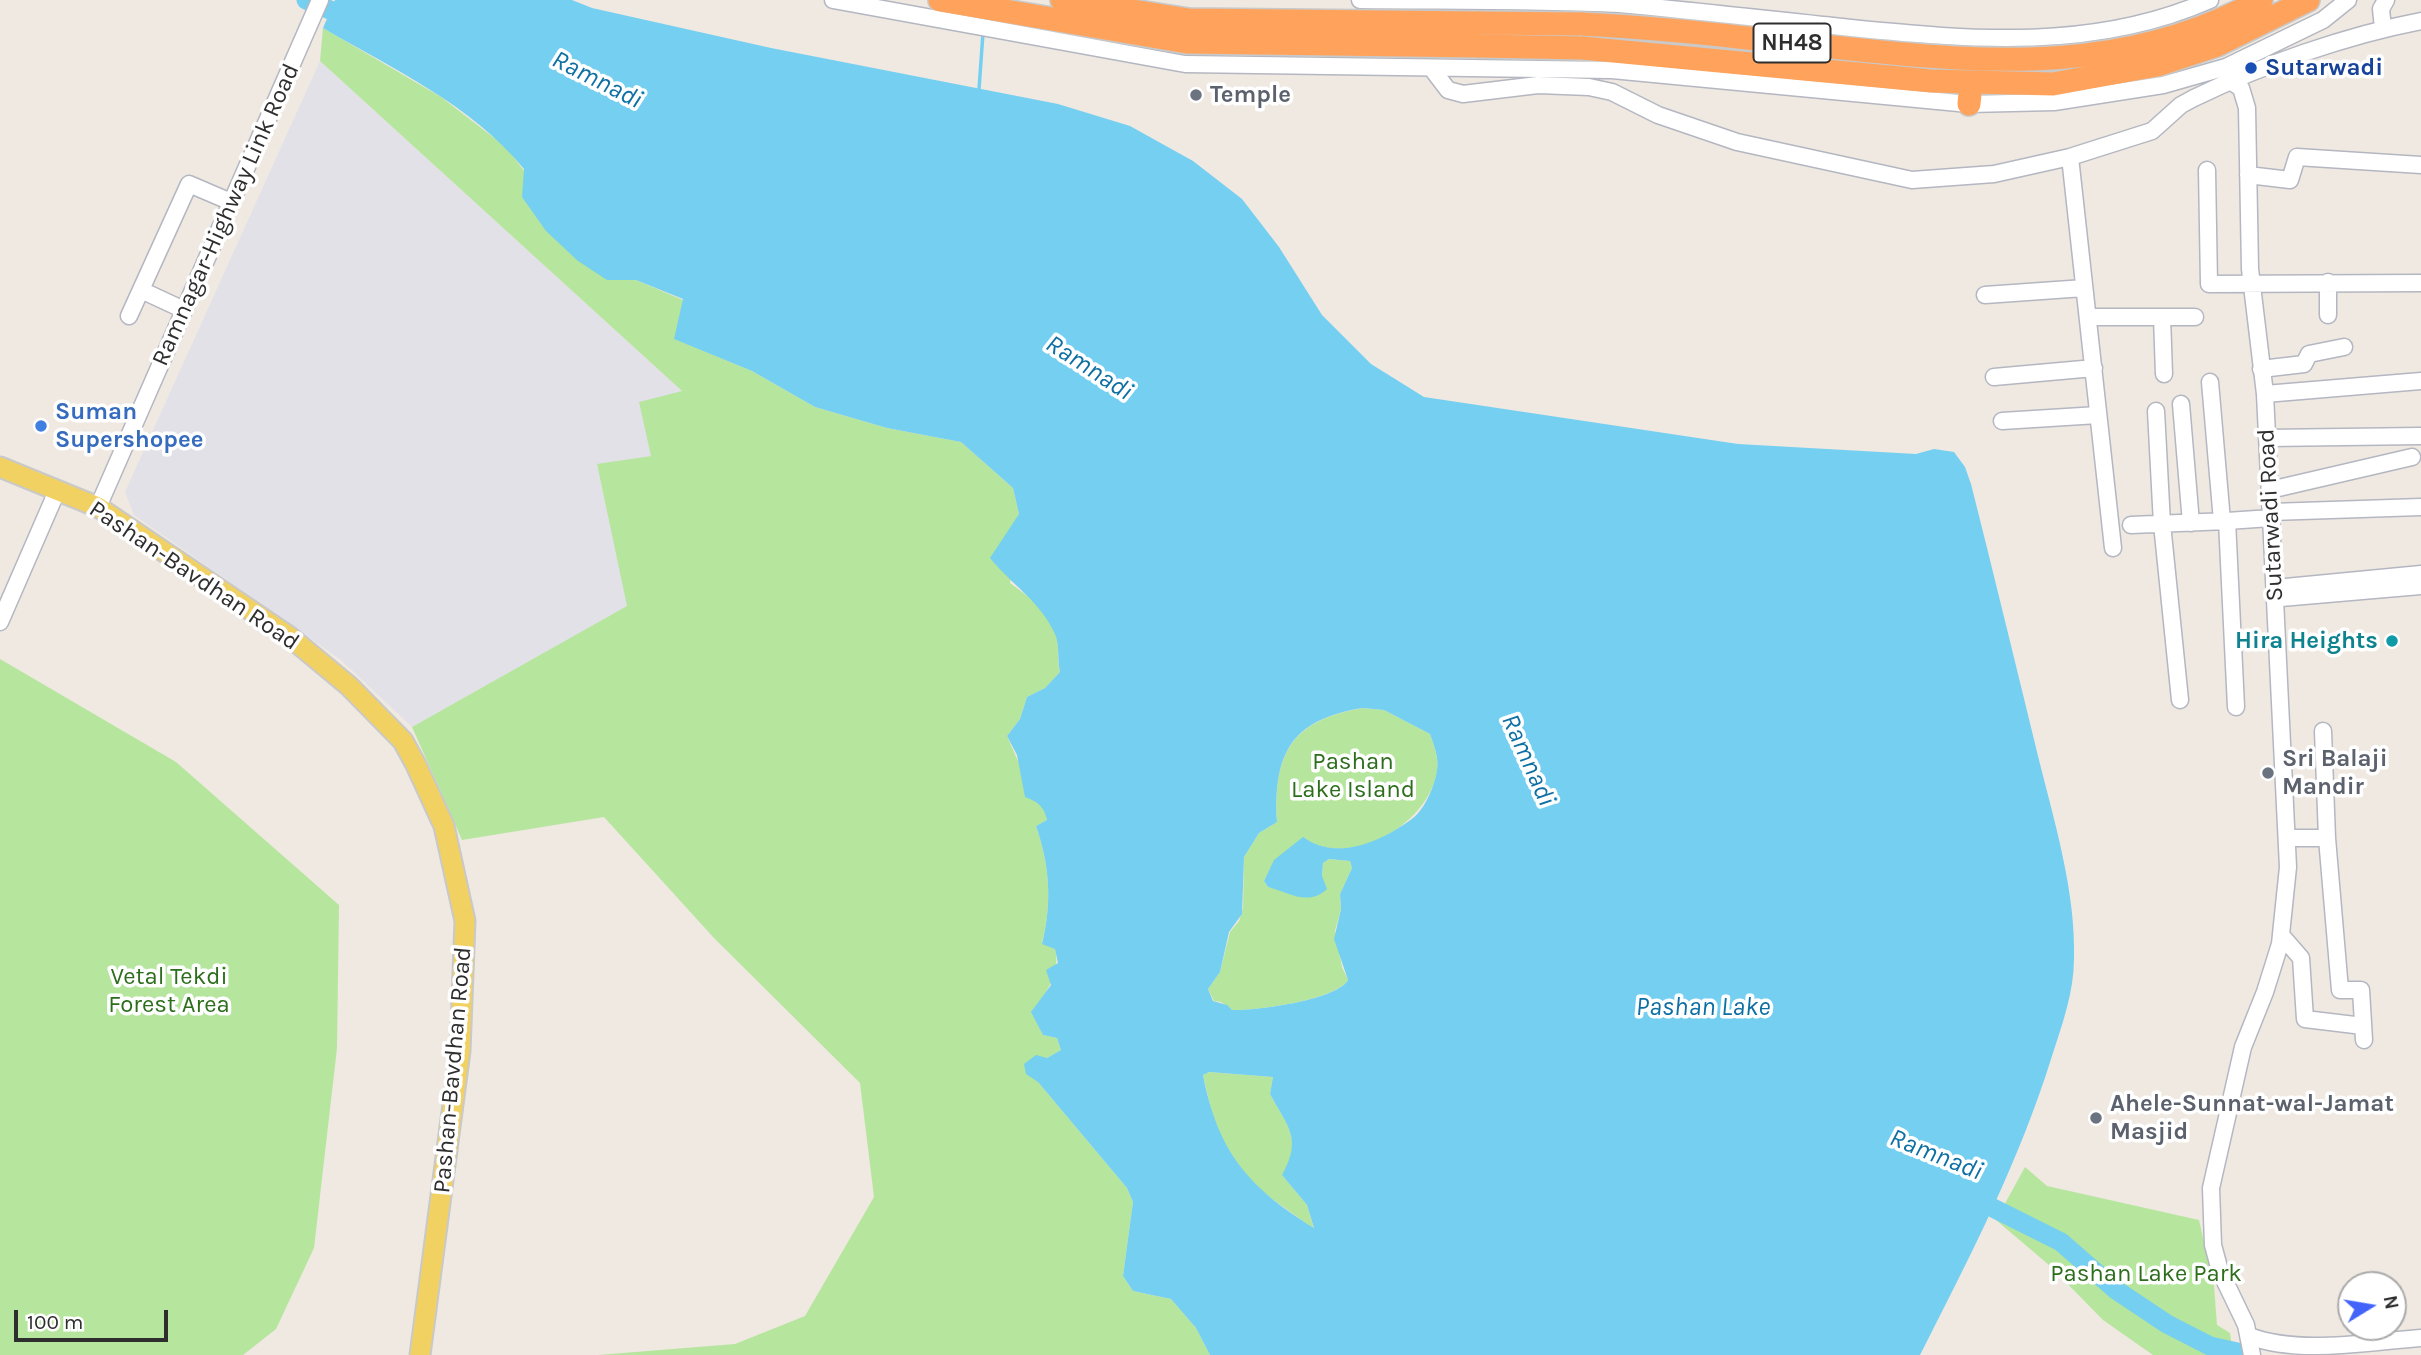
<!DOCTYPE html>
<style>
body{margin:0}
#map{position:relative;width:2421px;height:1355px;overflow:hidden;background:#efe9e1;font-family:Karla,sans-serif}
canvas{display:block}
.north{position:absolute;left:2337px;top:1271px;width:70px;height:70px;box-sizing:border-box;background:#fff;border:2px solid #ababab;border-radius:50%;rotate:79deg;font-size:19px;font-weight:700;line-height:28px;text-align:center;color:#2e2e2e}
.north::after{content:'';display:block;margin:auto;width:24px;height:32px;background:#4264fb;clip-path:polygon(50% 0,100% 100%,50% 72%,0 100%)}
.scale{position:absolute;left:14px;top:1310px;width:154px;height:32px;box-sizing:border-box;border:4px solid #2e2e2e;border-top:0;padding-left:9px;font-size:21px;line-height:24px;white-space:nowrap;color:#2e2e2e;-webkit-text-stroke:5px #fff;paint-order:stroke}
</style>
<div id="map">
<canvas width="2421" height="1355"></canvas>
<div class="north">N</div>
<div class="scale">100 m</div>
</div>
<script>
const ctx = document.querySelector('canvas').getContext('2d');
ctx.lineJoin = 'round';
function fill(path, color) { ctx.fillStyle = color; ctx.fill(path, 'evenodd'); }
function strokePath(path, color, width, dash) { ctx.strokeStyle = color; ctx.lineWidth = width; ctx.lineCap = dash ? 'butt' : 'round'; ctx.setLineDash(dash || []); ctx.stroke(path); }
function drawText(font, color, halo, rows, align = 'center') {
  ctx.font = font + ' Karla,sans-serif'; ctx.lineWidth = 7; ctx.setLineDash([]); ctx.textBaseline = 'middle'; ctx.strokeStyle = halo; ctx.fillStyle = color; for (const [text, x, y, turn = 0] of rows) {
    ctx.save(); ctx.translate(x, y); ctx.rotate((+turn || 0) * Math.PI / 180); ctx.textAlign = isNaN(turn) ? turn : align; if (halo) ctx.strokeText(text, 0, 0); ctx.fillText(text, 0, 0); ctx.restore();
  }
}
fill(new Path2D(`
 M320 61 682 391 651 456 597 465 628 606 412 727 341 660 134 515 125 492Z`), '#e3e1e8');
fill(new Path2D(`
 M323 28 441 97 506 147 607 280H636L683 300 675 339 752 371 815 407 887 428 961 442 1013 488 1019 514 1010 583C1029 597 1052 613 1057 638 1059 650 1057 661 1060 672L1045 688 1027 697 1020 719 1007 736 1036 802 1045 809 1047 820 1036 826C1050 867 1052 902 1042 943L1055 949C1061 975 1046 992 1032 1012L1043 1035 1057 1038 1061 1050 1047 1058 1038 1082 1127 1188 1133 1202 1123 1276 1133 1291 1171 1299 1196 1328 1210 1355H598L735 1344 805 1316 874 1197 860 1083 714 938 604 817 462 840 412 727 627 606 597 464 651 456 639 402 682 391 320 61Z
 M0 659 176 762 339 905 337 1048 314 1248 276 1329 243 1355H0Z
 M1363 708 1384 710 1430 734C1434 746 1439 758 1437 771 1429 824 1351 870 1303 838L1275 860 1264 881 1268 887 1289 892 1322 876 1323 863 1329 859 1350 861 1352 868 1340 894 1341 909 1335 931 1342 967 1348 980C1336 1000 1255 1011 1232 1010L1221 1002 1214 1001 1208 989 1220 972 1230 932 1239 921 1243 908 1244 857 1259 833 1277 822C1273 753 1292 720 1363 708Z
 M1209 1072 1273 1077 1270 1094C1287 1126 1303 1138 1283 1176L1307 1205 1314 1229 1257 1188 1247 1178 1216 1131 1203 1075Z
 M2025 1167 2047 1186 2199 1220 2214 1286 2217 1325 2230 1333 2233 1355H2153L2103 1320 2049 1265 1996 1220Z`), '#b6e59e');
fill(new Path2D(`
 M335 0H572L592 8 771 48 1058 104 1130 126 1193 161 1242 199 1279 247 1322 315 1371 364 1424 397 1738 444 1916 454 1934 449 1954 452 1965 467 1971 484C1994 575 2016 666 2038 756 2054 821 2076 891 2074 959 2074 992 2062 1025 2052 1056 2019 1162 1970 1257 1920 1355H1210L1196 1328 1171 1299 1133 1291 1123 1276 1133 1202 1127 1188 1038 1082 1026 1074 1024 1064 1036 1055 1047 1058 1061 1050 1057 1038 1043 1035 1031 1012 1051 985 1046 970 1058 963 1055 949 1042 944C1052 902 1050 867 1036 826L1047 820C1044 806 1038 802 1025 797L1017 755 1007 736 1020 719 1027 697 1045 688 1060 672C1057 660 1060 645 1055 634 1041 602 1012 585 990 558L1019 514 1013 488 961 442 887 428 815 407 752 371 674 339 683 299 636 280H607L578 261 546 231 522 197 524 169C472 105 393 69 323 28ZM1363 708 1384 710 1430 734C1434 746 1439 757 1437 770 1435 785 1425 809 1413 818 1383 841 1337 862 1303 837L1274 860 1264 881 1268 887C1288 892 1308 907 1327 889L1322 876 1323 863 1329 859 1350 861 1352 868 1340 894 1341 909 1334 939 1348 980C1337 1000 1255 1011 1232 1010L1227 1005 1213 1001 1208 989 1220 972 1229 932 1242 914 1244 857 1259 833 1277 822C1273 753 1292 719 1363 708ZM1209 1072 1273 1077 1270 1094C1287 1126 1303 1138 1282 1175L1307 1205 1314 1228C1248 1187 1218 1152 1203 1075Z`), '#75cff0');
strokePath(new Path2D(`
 M979 89 983 33`), '#75cff0', 3.5);
strokePath(new Path2D(`
 M306 0 354 20
 M1971 1197 2061 1242 2116 1290 2167 1324 2210 1346 2251 1355`), '#75cff0', 19);
const minor = new Path2D(`
 M833 0 1185 64 1612 70 1969 104 2054 102 2163 85 2226 67 2323 20 2348 0
 M1360 0C1446 1 1533 0 1619 4 1697 11 1774 20 1851 28 1972 40 2095 51 2210 0
 M2383 28 2381 9 2386 0
 M1432 69 1448 90 1463 94 1538 85 1589 87 1612 92 1658 115 1737 142 1912 180 1994 174 2070 157 2152 131 2181 105 2194 98C2262 65 2347 35 2421 21
 M2233 83 2241 88 2247 108 2250 269 2265 394 2288 867 2280 944 2265 992 2243 1047 2211 1188 2213 1245 2220 1271 2246 1325 2252 1355
 M2070 157 2113 548
 M2207 170 2209 284 2421 283
 M2248 175 2290 180 2297 157 2421 165
 M141 290 184 310
 M1985 295 2084 288
 M2328 315V282
 M129 316 189 184 231 202
 M2088 317H2195
 M2162 317 2164 374
 M2261 369 2304 364 2309 354 2344 347
 M1994 377 2094 368
 M2210 382 2222 521
 M2265 394 2421 381
 M2181 404 2191 523
 M2156 411 2162 524 2180 700
 M2002 421 2098 415
 M2267 438 2421 436
 M2270 490 2412 457
 M98 507 320 0
 M2271 512 2421 507
 M2131 525 2227 521
 M2275 588 2421 574
 M2281 598 2421 586
 M0 622 57 491
 M2236 707 2227 521 2271 518
 M2323 731 2327 838 2340 990H2361L2364 1040
 M2287 838H2327
 M2281 935 2301 958 2305 1019 2363 1026
 M2249 1336C2299 1355 2367 1342 2421 1338`);
const major = new Path2D(`
 M0 467 98 507 290 637 349 686 403 741 416 765 444 826 465 921 460 1051 420 1355`);
const highway = new Path2D(`
 M940 0 1187 42 1480 46
 M1062 0 1189 20 1480 23
 M1580 24C1671 28 1761 40 1851 49 1994 64 2129 73 2261 0
 M1582 48 1931 81 2053 84 2157 65 2217 45 2308 0
 M1969 104 1971 83`);
strokePath(minor, '#b4b7c1', 19);
strokePath(major, '#c9c9c9', 23);
strokePath(highway, '#c9c9c9', 26);
strokePath(minor, '#fff', 16);
strokePath(major, '#f2d163', 19);
strokePath(highway, '#ffa35c', 23);
const highwayBridge = new Path2D(`
 M1480 23 1580 24
 M1480 46 1582 48`);
strokePath(highwayBridge, '#c9c9c9', 26, []);
strokePath(highwayBridge, '#ffa35c', 23);
for (const [x, y, r, color] of [
 [2251,68,7,"#1a4fb4"],
 [1196,95,7,"#6b7280"],
 [41,426,7,"#3f7fe0"],
 [2392,641,7,"#0f9aa8"],
 [2268,773,7,"#6b7280"],
 [2096,1118,7,"#6b7280"]
]) { const dot = new Path2D(); dot.arc(x, y, r, 0, 2 * Math.PI); ctx.fillStyle = color; ctx.fill(dot); strokePath(dot, '#fff', 2.5); }
for (const [x, y, w] of [
 [1792,43,77]
]) { const box = new Path2D(); box.roundRect(x - w / 2, y - 19.5, w, 39, 5); ctx.fillStyle = '#fff'; ctx.fill(box); strokePath(box, '#2e2e2e', 2); }
drawText('bold 23px', '#2e2e2e', null, [
 ["NH48",1792,43]
]);
drawText('bold 24px', '#164399', '#fff', [
 ["Sutarwadi",2265,68]
], 'left');
drawText('bold 24px', '#5b616d', '#fff', [
 ["Temple",1210,95],
 ["Sri Balaji",2282,759],
 ["Mandir",2282,787],
 ["Ahele-Sunnat-wal-Jamat",2110,1104],
 ["Masjid",2110,1132]
], 'left');
drawText('24px', '#2e2e2e', '#fff', [
 ["Ramnagar-Highway Link Road",226,215,-66],
 ["Sutarwadi Road",2271,515,-93],
 ["Pashan-Bavdhan Road",194,576,34],
 ["Pashan-Bavdhan Road",453,1070,-85]
]);
drawText('bold 24px', '#366cbe', '#fff', [
 ["Suman",55,412],
 ["Supershopee",55,440]
], 'left');
drawText('bold 24px', '#0d838f', '#fff', [
 ["Hira Heights",2378,641]
], 'right');
drawText('24px', '#2c6e1b', '#fff', [
 ["Pashan",1353,762],
 ["Lake Island",1353,790],
 ["Vetal Tekdi",169,977],
 ["Forest Area",169,1005],
 ["Pashan Lake Park",2146,1274]
]);
drawText('italic 26px', '#0d6fa3', '#fff', [
 ["Ramnadi",597,80,27],
 ["Ramnadi",1089,368,33],
 ["Ramnadi",1528,760,66],
 ["Pashan Lake",1703,1008],
 ["Ramnadi",1936,1155,22]
]);
</script>
